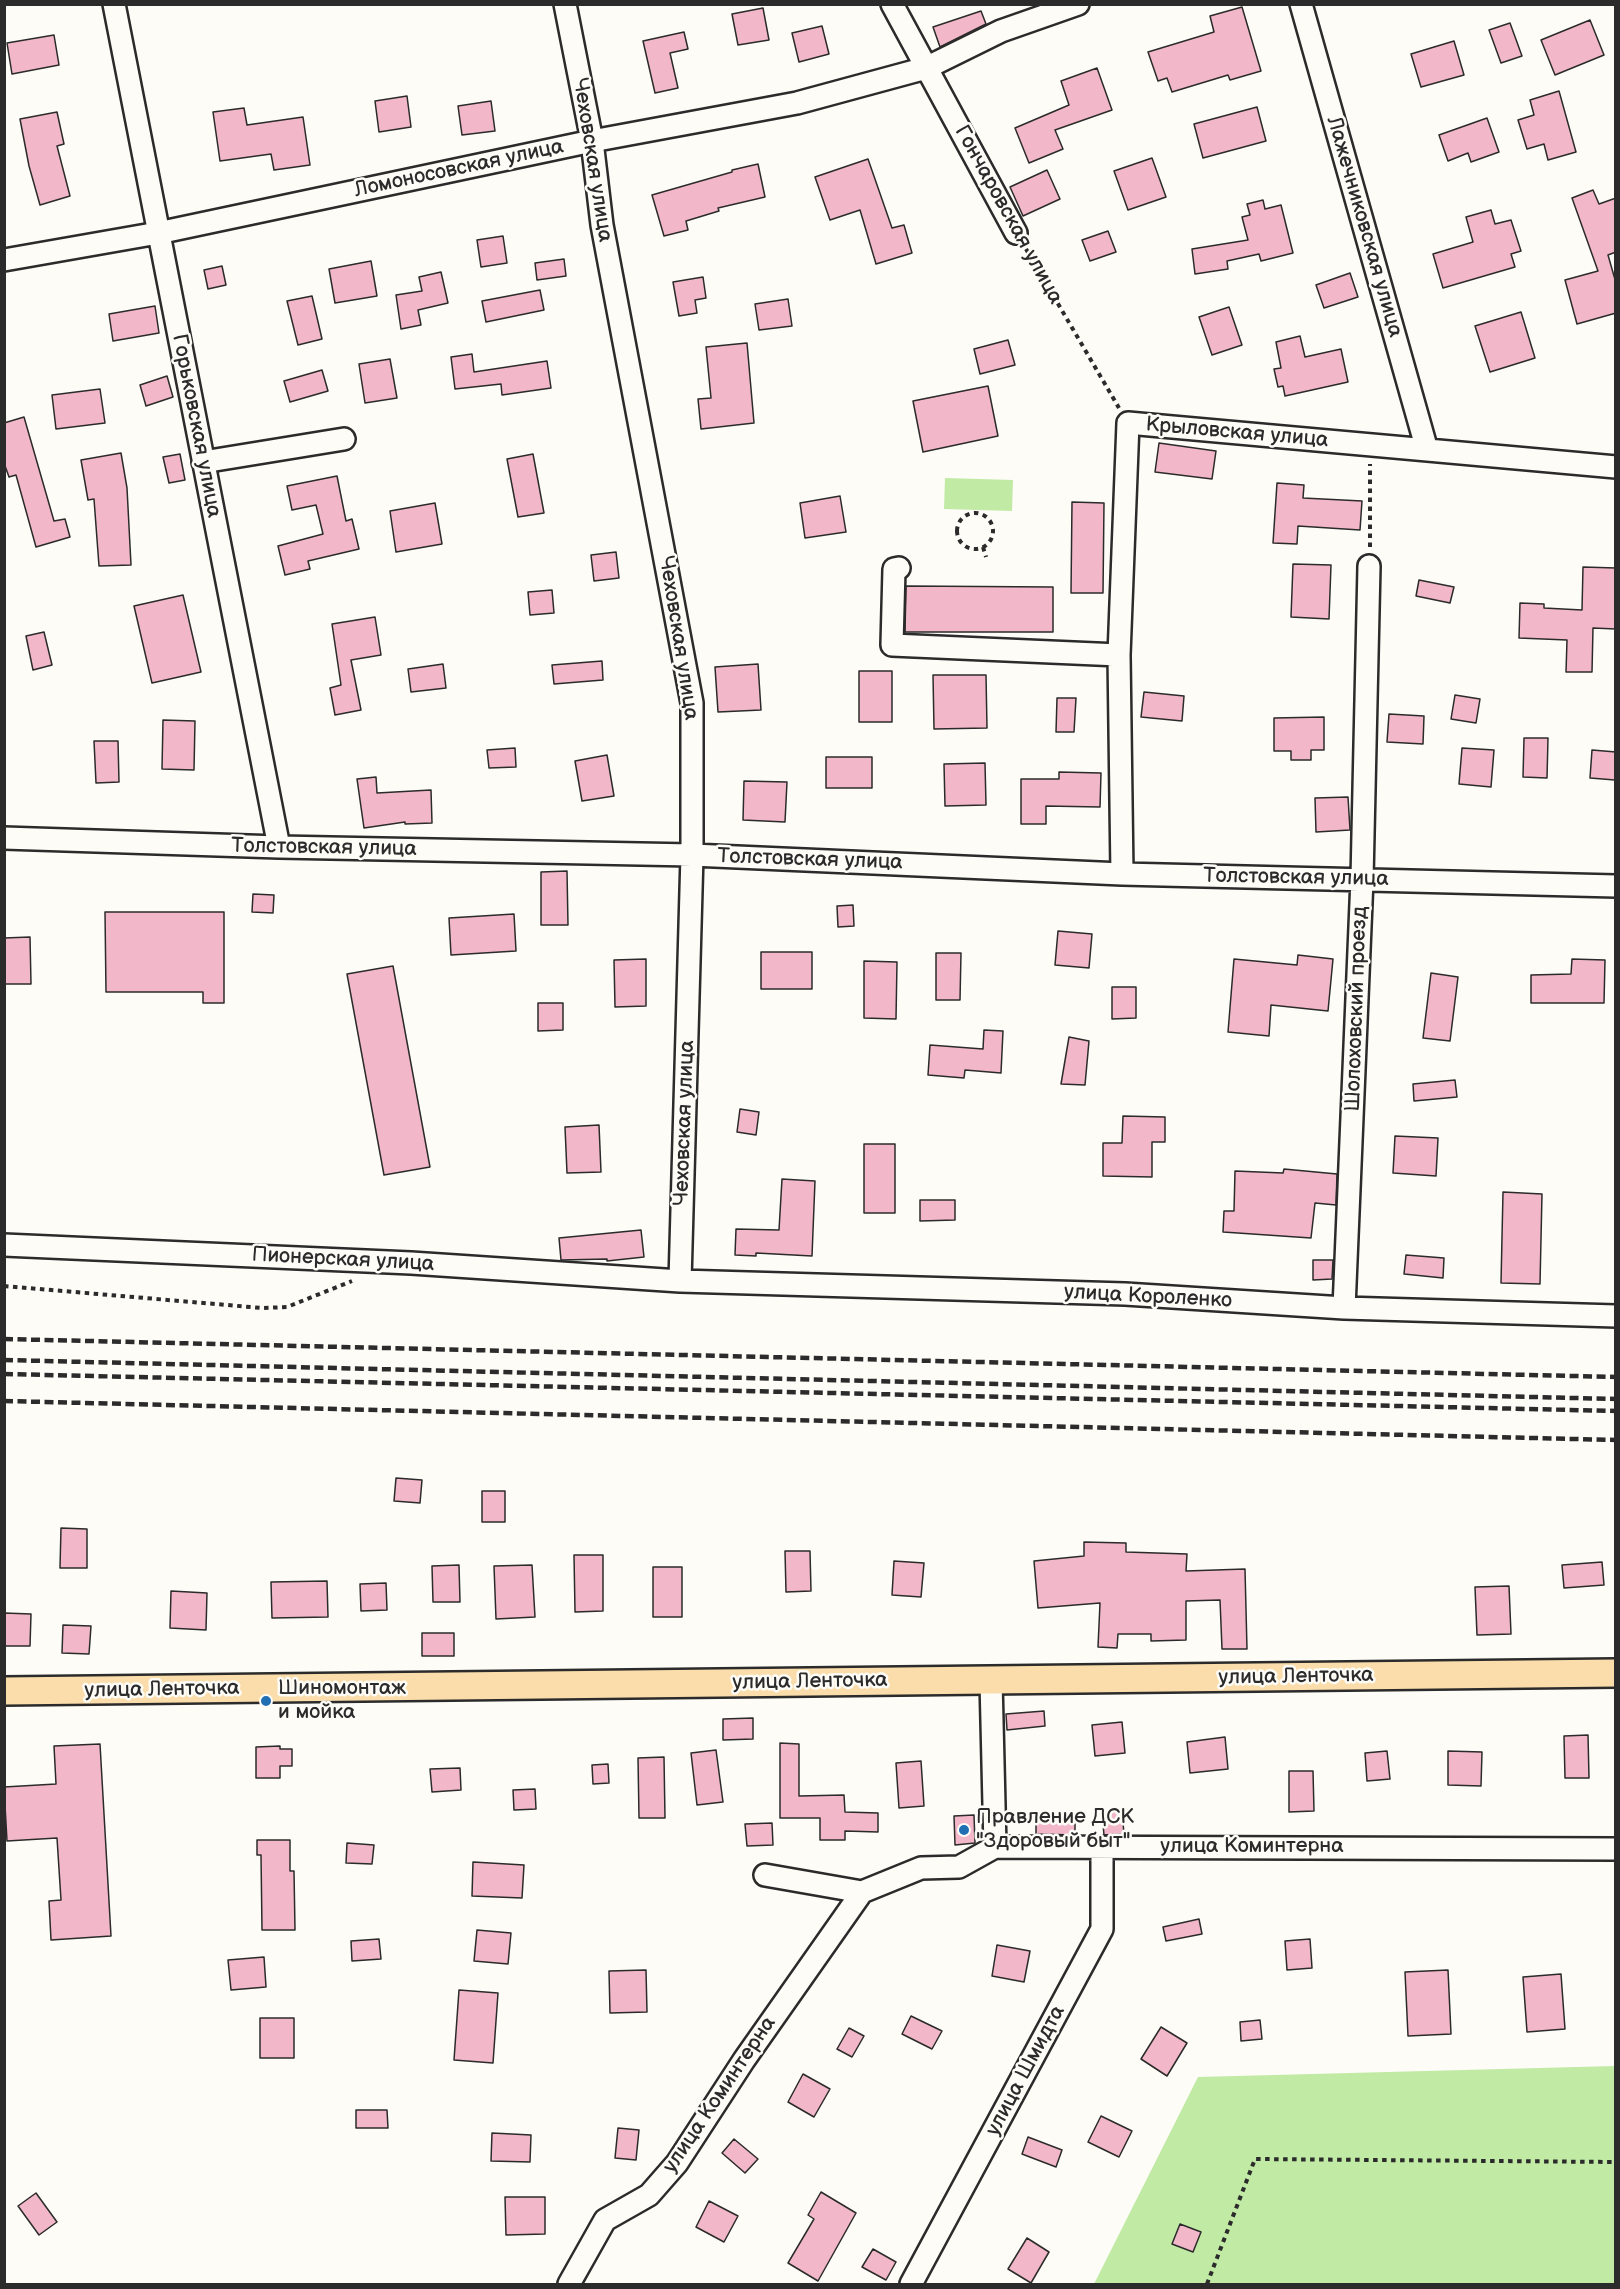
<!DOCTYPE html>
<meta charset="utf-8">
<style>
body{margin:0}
#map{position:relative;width:1620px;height:2289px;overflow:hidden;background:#fdfcf7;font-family:"Balsamiq Sans",sans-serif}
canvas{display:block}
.frame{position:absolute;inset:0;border:6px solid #2b2b2b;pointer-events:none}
</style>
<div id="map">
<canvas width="1620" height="2289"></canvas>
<div class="frame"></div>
</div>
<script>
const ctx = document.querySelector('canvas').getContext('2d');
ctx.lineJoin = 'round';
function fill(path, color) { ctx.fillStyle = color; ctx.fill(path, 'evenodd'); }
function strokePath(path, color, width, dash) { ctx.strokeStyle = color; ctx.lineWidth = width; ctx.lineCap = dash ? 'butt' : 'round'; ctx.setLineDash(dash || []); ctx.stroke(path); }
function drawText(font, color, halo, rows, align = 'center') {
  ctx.font = font + ' "Balsamiq Sans",sans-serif'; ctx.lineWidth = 5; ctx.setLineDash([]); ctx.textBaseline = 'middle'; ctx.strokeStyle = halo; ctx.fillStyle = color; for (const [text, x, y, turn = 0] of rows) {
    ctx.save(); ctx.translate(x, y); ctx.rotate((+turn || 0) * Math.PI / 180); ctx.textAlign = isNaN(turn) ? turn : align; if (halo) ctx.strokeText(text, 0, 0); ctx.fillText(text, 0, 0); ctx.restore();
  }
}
fill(new Path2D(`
 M945 478 1013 480 1012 511 944 509Z
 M1615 2066V2284H1094L1198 2077Z`), '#c1eaa5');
const building = new Path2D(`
 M1242 7 1261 71 1230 80 1228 75 1172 92 1167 78 1158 81 1148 52 1214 32 1210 16Z
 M763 8 769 40 738 45 732 14Z
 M981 11 986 24 940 47 933 27Z
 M1590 20 1604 55 1555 75 1541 40Z
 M1510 23 1522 56 1501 63 1489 30Z
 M822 26 829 54 799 62 792 33Z
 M684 32 688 49 670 53 678 88 655 93 643 41Z
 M54 35 59 65 12 74 7 43Z
 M1454 41 1464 75 1421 87 1411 54Z
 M1097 68 1112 110 1055 130 1063 149 1029 163 1015 128 1069 105 1061 81Z
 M1559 91 1576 152 1548 160 1544 144 1527 149 1518 120 1534 115 1530 100Z
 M407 96 411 127 379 132 375 101Z
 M491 101 495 131 462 135 458 106Z
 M1257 107 1266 141 1203 158 1194 124Z
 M244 108 247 125 303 117 310 165 274 170 271 154 220 161 213 112Z
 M57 112 64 144 57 146 70 196 40 205 29 166 20 119Z
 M1487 118 1499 152 1471 162 1468 153 1448 161 1439 135Z
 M1152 158 1166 197 1128 210 1114 171Z
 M868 159 892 228 904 225 912 253 876 264 860 210 830 220 815 177Z
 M758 164 765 197 718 208 719 211 686 221 688 230 664 236 652 195 732 172V170Z
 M1047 170 1060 199 1023 216 1010 187Z
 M1593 190 1599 204 1616 198V252L1608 255 1616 283V313L1577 324 1565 280 1598 271 1572 198Z
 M1263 200 1265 209 1281 205 1293 253 1261 261 1259 254 1227 261 1228 269 1195 274 1192 249 1248 240 1242 217 1250 215 1247 204Z
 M1491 210 1495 224 1511 220 1521 251 1511 254 1515 267 1443 288 1433 254 1473 242 1466 217Z
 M1108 231 1116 252 1090 261 1082 240Z
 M503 236 507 263 481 267 477 240Z
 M564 259 566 276 537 280 535 263Z
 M371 261 377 296 335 303 329 269Z
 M222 266 226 285 208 289 204 270Z
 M441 272 448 303 418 310 421 325 401 329 396 295 422 291 419 277Z
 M1350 273 1358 297 1324 308 1316 285Z
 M703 277 706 298 695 300 697 313 679 316 673 282Z
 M540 290 544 310 486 322 482 301Z
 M312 296 322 339 298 345 287 301Z
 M788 299 792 326 759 330 755 304Z
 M155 306 159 333 113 341 109 314Z
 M1229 307 1242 345 1212 355 1199 317Z
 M1521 312 1535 358 1490 372 1475 326Z
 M1300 336 1305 357 1341 349 1348 382 1285 396 1283 386 1278 387 1274 369 1281 368 1276 342Z
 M1008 340 1015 365 980 374 974 349Z
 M747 343 754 423 701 429 698 399 711 398 706 347Z
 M472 354 474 372 547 361 551 388 502 395 501 384 455 389 451 357Z
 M390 359 397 398 365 403 359 364Z
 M322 370 328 391 290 402 284 381Z
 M167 376 173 397 146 406 140 385Z
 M988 386 998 436 923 452 913 401Z
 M100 389 105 423 56 429 52 395Z
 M24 417 54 521 65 519 70 537 36 547 16 475 9 477 4 463V423Z
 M1159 443 1216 451 1212 479 1155 472Z
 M121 453 127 488 131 565 99 566 94 499 88 500 81 460Z
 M180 454 185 480 169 483 163 457Z
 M533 454 544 513 518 517 507 459Z
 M337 476 346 521 352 519 359 549 308 561 310 569 285 575 278 546 323 534 316 505 292 510 287 486Z
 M1277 483 1304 485 1303 498 1362 501 1360 530 1298 526 1297 544 1273 543Z
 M840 496 846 532 805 538 800 503Z
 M1072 502 1104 503 1103 593H1071Z
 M435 503 442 544 396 552 390 511Z
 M616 552 619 578 594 581 591 555Z
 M1293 564 1331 565 1329 619 1291 617Z
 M1583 567 1616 568V629L1593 628 1592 672H1566L1567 640 1519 638 1520 603 1544 604V608L1582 610Z
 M1419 580 1454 587 1450 603 1416 596Z
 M906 586 1053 587V632H905Z
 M552 590 554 613 530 615 528 592Z
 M183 595 201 672 152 683 134 606Z
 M375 617 381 655 351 660 361 710 335 715 330 688 341 685 332 624Z
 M44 632 52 665 33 670 26 636Z
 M602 661 603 680 554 684 552 665Z
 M443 664 446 688 411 692 408 669Z
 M758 664 761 710 718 712 715 667Z
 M859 671H892V722H859Z
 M933 675H986L987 728 934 729Z
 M1144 692 1184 696 1182 721 1141 717Z
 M1455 695 1480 699 1476 723 1451 719Z
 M1057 698H1076L1074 732H1056Z
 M1389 714 1424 716 1423 744 1387 742Z
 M1324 717V750H1311V760H1291V751H1274V718Z
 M163 720 195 721 194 770 162 769Z
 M1524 738H1548L1547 778 1523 777Z
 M94 741H118L119 782 96 783Z
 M515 748 516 767 489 768 487 750Z
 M1462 748 1494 750 1491 787 1459 784Z
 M1592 750 1616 752 1615 780 1590 778Z
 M607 755 614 796 582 801 575 761Z
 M826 757H872V788H826Z
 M985 763 986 805 945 806 944 764Z
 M1059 772 1101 773 1100 807 1046 806V824H1021V779H1059Z
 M376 777 377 793 431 790 432 823 405 824V822L364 828 357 779Z
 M744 781 787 782 785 822 743 820Z
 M1348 797 1350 830 1316 832 1315 798Z
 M567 871 568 925H541V872Z
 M253 894 274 895 273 913 252 912Z
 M853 905 854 926 838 927 837 906Z
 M105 912H224V1003H203V992H106Z
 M514 914 516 951 451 955 449 918Z
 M1058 931 1092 934 1089 968 1055 965Z
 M30 937 31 984H4V938Z
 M761 952H812V989H761Z
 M936 953H961L960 1000H936Z
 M1298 955 1333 959 1328 1011 1271 1005 1269 1036 1228 1032 1234 959 1297 965Z
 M646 959V1006L615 1007 614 960Z
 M1572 959 1605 960 1604 1003H1531V975L1571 974Z
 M864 961 897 962 896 1019 864 1018Z
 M393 966 430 1167 384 1175 347 974Z
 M1431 973 1458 977 1450 1041 1423 1038Z
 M1112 987H1136V1018L1112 1019Z
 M538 1003H563V1030L538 1031Z
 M984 1030 1003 1031 1001 1073 965 1070 964 1078 928 1075 930 1045 983 1049Z
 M1069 1037 1089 1041 1085 1085 1061 1084Z
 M1455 1080 1457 1097 1414 1101 1413 1084Z
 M740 1109 759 1112 756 1135 737 1132Z
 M1123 1116 1165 1117V1142H1152V1177L1103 1176V1143H1122Z
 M599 1125 601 1172 567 1173 565 1127Z
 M1395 1136 1438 1138 1436 1176 1393 1173Z
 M864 1144H895V1213H864Z
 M1284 1169 1337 1174 1336 1205 1315 1203 1311 1238 1223 1232 1224 1211H1234L1235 1171 1283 1173Z
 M782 1179 815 1181 812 1256 756 1253V1256L735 1255 736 1229 779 1230Z
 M1503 1192 1542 1194 1540 1284 1501 1283Z
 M920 1200H955V1220L920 1221Z
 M641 1230 644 1257 607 1261V1259L561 1260 559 1238Z
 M1406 1255 1444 1258 1443 1278 1404 1274Z
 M1313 1260H1333L1332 1279 1313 1280Z
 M396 1478 422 1480 420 1503 394 1501Z
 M482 1491H505V1522H482Z
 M61 1528 87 1529V1568H60Z
 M1084 1542 1126 1543V1552L1187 1554 1186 1571 1245 1569 1247 1649H1222L1220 1600 1186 1601V1640L1151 1641V1634H1118L1117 1648 1098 1647 1100 1603 1038 1608 1034 1561 1084 1556Z
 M785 1551H810L811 1591 786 1592Z
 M574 1555H603V1611L575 1612Z
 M894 1561 924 1563 921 1597 892 1595Z
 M1602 1562 1604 1585 1564 1588 1562 1565Z
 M459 1565 460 1602H433L432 1566Z
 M532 1565 535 1617 496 1619 494 1566Z
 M653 1567H682V1617H653Z
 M327 1581 328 1617 272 1618 271 1582Z
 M386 1583 387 1610 361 1611 360 1584Z
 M1509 1586 1511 1634 1477 1635 1475 1587Z
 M171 1591 207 1593 206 1630 170 1628Z
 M4 1613 31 1614 30 1646H4Z
 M63 1625 91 1626 89 1654 62 1653Z
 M422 1633H454V1656H422Z
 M1044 1711 1045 1726 1007 1730 1006 1714Z
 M753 1718V1739L723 1740V1719Z
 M1122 1722 1125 1753 1095 1756 1092 1725Z
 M1588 1735 1589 1778H1565L1564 1736Z
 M1225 1737 1228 1769 1190 1773 1187 1742Z
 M780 1743 799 1744V1796L844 1795 845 1812 878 1813V1832L845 1831V1840H820V1818H780Z
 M100 1744 111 1936 51 1940 49 1901 61 1900 57 1838 7 1841 4 1787 56 1784 54 1746Z
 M280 1746V1749H292V1766H280V1778H256V1747Z
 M716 1750 723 1802 697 1805 691 1753Z
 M1387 1751 1390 1779 1367 1781 1365 1753Z
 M1448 1751 1482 1752 1481 1786 1448 1785Z
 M664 1757 665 1818H639L638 1758Z
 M921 1761 924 1806 899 1808 896 1763Z
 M608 1764 609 1783 593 1784 592 1765Z
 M460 1768 461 1790 432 1792 430 1769Z
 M1289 1771H1313L1314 1811 1289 1812Z
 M535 1789 536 1809 514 1810 513 1790Z
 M1122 1811 1124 1834 1104 1835 1102 1813Z
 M974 1815 975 1843 955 1845 954 1816Z
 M1036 1819H1075V1835L1036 1834Z
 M772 1823 773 1845 747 1846 745 1824Z
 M257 1840H290V1871H294L295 1930H262L261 1855H257Z
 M347 1843 374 1845 372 1864 346 1863Z
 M473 1862 524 1865 522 1898 472 1896Z
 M1199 1919 1202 1934 1166 1941 1163 1927Z
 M477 1930 511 1933 508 1964 474 1961Z
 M379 1939 381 1959 352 1961 351 1941Z
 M1310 1939 1312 1968 1287 1970 1285 1941Z
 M997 1945 1030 1951 1024 1982 992 1976Z
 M264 1957 266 1987 231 1990 228 1960Z
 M646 1970 647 2012 610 2013 609 1971Z
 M1448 1970 1451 2034 1408 2036 1405 1972Z
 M1561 1974 1565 2029 1527 2032 1523 1977Z
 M459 1990 498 1993 493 2063 454 2060Z
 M911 2016 942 2031 932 2049 902 2034Z
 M260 2018H294V2058H260Z
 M1260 2020 1262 2039 1241 2041 1240 2022Z
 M1161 2027 1187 2043 1167 2076 1141 2059Z
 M849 2028 864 2036 852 2057 837 2049Z
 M803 2074 830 2089 814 2117 788 2102Z
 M356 2110H387L388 2128H356Z
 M1101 2116 1132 2131 1119 2157 1088 2142Z
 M618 2128 639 2130 636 2160 615 2158Z
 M492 2133 531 2135 530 2162 491 2161Z
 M1028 2137 1062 2150 1056 2167 1022 2154Z
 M734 2139 758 2159 745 2173 722 2153Z
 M821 2192 856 2213 818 2281 788 2263 814 2219 808 2215Z
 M36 2193 57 2222 39 2235 18 2206Z
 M505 2197H545V2234L506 2235Z
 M709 2201 738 2216 724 2242 696 2227Z
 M1180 2224 1201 2232 1193 2252 1172 2244Z
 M1027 2238 1049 2252 1031 2283 1008 2269Z
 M873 2249 896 2262 886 2280 862 2267Z`);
fill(building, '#f2b8c9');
strokePath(building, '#2b2b2b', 1.5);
const minor = new Path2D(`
 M114 4 279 847
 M565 4 592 141 602 225 692 703V855L680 1281
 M892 4 1016 233
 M1301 4 1427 450
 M4 260 158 233 592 141 797 103 926 68 1001 31 1078 4
 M203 462 344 439
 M899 568 894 569 892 645 1119 655
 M4 838 279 847 692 855 1122 874 1616 886
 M1122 874 1119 655 1128 423 1616 467
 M4 1245 411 1263 680 1281 1125 1294 1344 1308 1616 1316
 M1344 1308 1362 879 1369 566
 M991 1680 995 1847
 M765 1875 862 1892 921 1868 959 1867 995 1847 1616 1849
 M569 2284 605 2220 649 2195 677 2163 744 2060 862 1892
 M911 2284 1102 1929V1847`);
const major = new Path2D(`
 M4 1691 1616 1673`);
strokePath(minor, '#2b2b2b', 26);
strokePath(major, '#2b2b2b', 32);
strokePath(new Path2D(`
 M1026 249 1119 408
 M957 531a18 18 0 1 1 36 0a18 18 0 1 1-36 0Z
 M983 547 986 557
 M1370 547V464
 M4 1286 262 1308 287 1307 352 1281
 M1207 2284 1255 2159 1616 2162`), '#2b2b2b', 4, [4.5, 4.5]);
strokePath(minor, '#fdfcf7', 21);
strokePath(major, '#faddab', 27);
strokePath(new Path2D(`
 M4 1339 1616 1377
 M4 1360 1616 1399
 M4 1374 1616 1411
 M4 1401 1616 1440`), '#2b2b2b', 4.5, [9, 4.5]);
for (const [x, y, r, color] of [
 [266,1701,6,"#1f6fb2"],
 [964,1830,6,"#1f6fb2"]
]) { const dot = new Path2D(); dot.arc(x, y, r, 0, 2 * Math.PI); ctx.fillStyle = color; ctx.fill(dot); strokePath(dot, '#fdfcf7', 2); }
drawText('21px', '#2b2b2b', '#fdfcf7', [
 ["Чеховская улица",592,160,81],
 ["Ломоносовская улица",459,169,-12],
 ["Гончаровская улица",1008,215,61],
 ["Лажечниковская улица",1364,227,74],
 ["Горьковская улица",196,426,79],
 ["Крыловская улица",1237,433,5],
 ["Чеховская улица",678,638,81],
 ["Толстовская улица",324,848,1],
 ["Толстовская улица",810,860,2],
 ["Толстовская улица",1296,878,1],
 ["Шолоховский проезд",1357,1009,-88],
 ["Чеховская улица",685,1123,-88],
 ["Пионерская улица",343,1260,3],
 ["улица Короленко",1148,1297,3],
 ["улица Ленточка",1296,1677,-1],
 ["улица Ленточка",810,1682,-1],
 ["улица Ленточка",162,1690,-1],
 ["улица Коминтерна",1252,1847],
 ["улица Шмидта",1026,2071,-62],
 ["улица Коминтерна",720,2095,-56]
]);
drawText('21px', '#2b2b2b', '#fdfcf7', [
 ["Шиномонтаж",278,1689],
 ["и мойка",278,1713],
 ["Правление ДСК",976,1818],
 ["\"Здоровый быт\"",976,1842]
], 'left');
</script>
